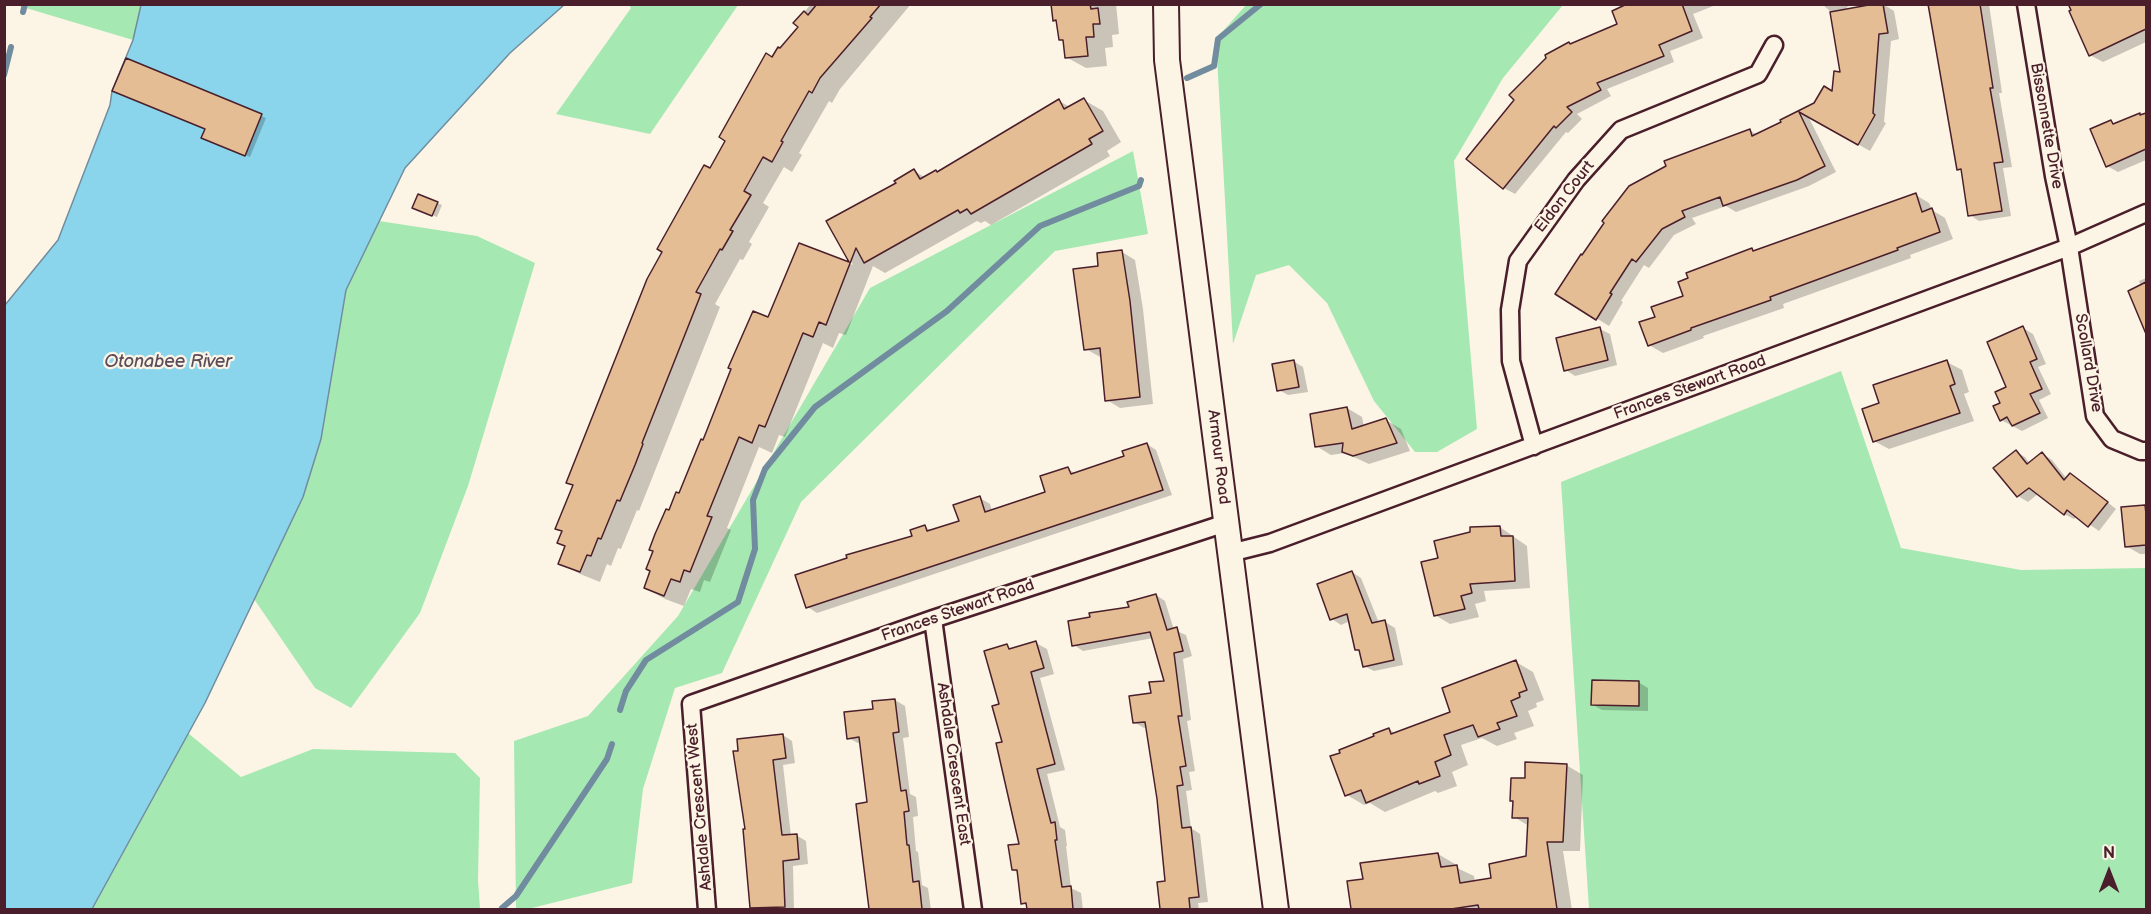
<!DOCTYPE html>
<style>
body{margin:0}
#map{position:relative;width:2151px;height:914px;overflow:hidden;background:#fcf5e5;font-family:"Balsamiq Sans",sans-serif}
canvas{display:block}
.frame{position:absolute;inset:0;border:6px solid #4a1f2b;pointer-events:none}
.north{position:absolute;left:2079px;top:842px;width:60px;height:60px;-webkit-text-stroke:4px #fcf5e5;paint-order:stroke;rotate:0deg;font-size:16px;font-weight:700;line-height:24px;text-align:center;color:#4a1f2b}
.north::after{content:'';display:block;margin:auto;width:21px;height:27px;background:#4a1f2b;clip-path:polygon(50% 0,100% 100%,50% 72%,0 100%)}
</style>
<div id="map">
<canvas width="2151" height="914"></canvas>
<div class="frame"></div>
<div class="north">N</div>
</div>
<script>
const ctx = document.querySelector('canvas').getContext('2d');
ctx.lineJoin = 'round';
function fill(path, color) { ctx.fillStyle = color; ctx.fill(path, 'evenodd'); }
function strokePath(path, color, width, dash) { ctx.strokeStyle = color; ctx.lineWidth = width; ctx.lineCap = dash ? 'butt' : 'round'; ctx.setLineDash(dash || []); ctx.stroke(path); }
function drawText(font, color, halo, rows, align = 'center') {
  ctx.font = font + ' "Balsamiq Sans",sans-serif'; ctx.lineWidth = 4.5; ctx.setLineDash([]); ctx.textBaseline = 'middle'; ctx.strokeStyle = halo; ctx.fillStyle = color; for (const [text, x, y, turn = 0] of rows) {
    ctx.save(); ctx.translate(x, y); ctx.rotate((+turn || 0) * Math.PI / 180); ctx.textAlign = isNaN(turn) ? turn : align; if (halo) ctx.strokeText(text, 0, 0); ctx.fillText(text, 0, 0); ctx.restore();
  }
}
fill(new Path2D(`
 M16 5H141L133 40Z
 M629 5H738L650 134 556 114 631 8Z
 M1246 5H1563L1503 78 1454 161 1477 429 1437 452H1415L1374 401 1327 303 1289 265 1256 275 1233 344 1216 39Z
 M1133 151 1148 234 1055 251 801 502 722 673 675 688 643 789 632 883 528 909H516L514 741 588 716 678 616 870 288Z
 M379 221 477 236 535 263 468 486 420 613 351 708 315 688 254 599 303 497 321 439 346 290Z
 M1841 371 1901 548 2021 570 2146 568V909H1589L1561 482Z
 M188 733 241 777 313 749 455 753 480 778 478 880 480 909 92 910Z`), '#a6e8b2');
const water = new Path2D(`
 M141 5H564L510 53 405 168 346 290 321 439 303 497 205 703 92 909 5 910V305L58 240 110 105 112 91 133 40Z`);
fill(water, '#8bd5ec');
strokePath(water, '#718c9f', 1.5);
fill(new Path2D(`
 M811 4H911L840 89 832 103 829 101 799 153 802 155 792 172 784 167 763 203 769 207 749 242 752 244 743 260 740 259 715 304 720 307 639 511 637 510 621 549 618 548 611 566 607 564 600 582 580 574 560 563 567 546 563 532 557 528 574 486 568 482 710 170 773 59 800 26 795 23Z
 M1052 4H1116L1119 34 1112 35 1113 47 1105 48 1107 66 1086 68 1066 57 1065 42 1060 39 1058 22 1054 20Z
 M1632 4 1716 5 1693 14 1703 38 1670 51 1674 62 1607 89 1611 96 1577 114 1582 119 1568 133 1566 132 1515 194 1504 188 1571 45 1619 25Z
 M1822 4H1851L1843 11 1883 4 1894 11 1899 39 1891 41 1884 122 1886 123 1870 151 1808 116 1836 172 1809 186 1736 212 1726 206 1692 218 1696 224 1674 235 1649 268 1644 265 1621 301 1623 302 1609 326 1558 294 1749 130 1758 135 1783 123 1782 120 1815 105 1834 93 1841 74 1831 12Z
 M1929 4H1989L2002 93H1999L2012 167 2003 168 2011 216 1979 221 1970 215 1963 171 1958 169Z
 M2080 4H2146V42L2103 62 2090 55Z
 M127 60 266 118 250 157 207 140 206 129Z
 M1084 100 1103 111 1121 142 1107 151 1110 156 991 225 985 221 981 223 977 221 885 273 873 266 846 335 839 333 833 348 823 343 785 437 779 435 772 453 759 447 727 528 731 530 710 582 704 580 700 592 691 589 684 606 665 599 645 588 670 512 680 495 704 442 769 319 800 245 853 265 828 222 898 184 914 171 926 178 938 173 1059 101 1070 107Z
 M2146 114V160L2118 172 2107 166 2111 122 2116 125Z
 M1916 195 1929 203 1932 210 1945 218 1953 239 1910 255 1911 258 1783 304 1784 308 1703 336 1704 338 1663 353 1649 345 1657 318 1752 249 1756 252Z
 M437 203 442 205 437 217 419 210Z
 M1122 252 1135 260 1143 309 1153 404 1120 408 1107 400 1103 356 1100 357 1086 349 1100 267Z
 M2146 278V324L2143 322 2141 286 2139 281Z
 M2023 328 2033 334 2046 364 2038 367 2051 394 2039 400 2048 418 2022 431 2001 420 2002 403 2008 388Z
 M1600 329 1610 334 1617 365 1575 376 1566 370Z
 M1293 361 1303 367 1308 392 1288 395 1279 390Z
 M1947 362 1962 370 1969 392 1964 394 1974 421 1889 449 1874 441 1881 404Z
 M1347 408 1362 417 1364 427 1386 420 1401 429 1410 451 1369 464 1345 453 1331 455 1316 446Z
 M1147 444 1156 450 1172 495 817 613 808 607 914 537 925 527 932 531 960 522 980 498 990 504 992 511 1047 493 1068 469 1076 474 1126 457Z
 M2016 452 2025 457 2030 464 2043 454 2052 460 2067 479 2070 475 2080 480 2116 509 2099 531 2077 516 2074 519 2064 514 2039 493 2028 502 2018 496 1995 468Z
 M2144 507 2146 508V554H2140L2126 546Z
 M1500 527 1527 546 1530 588 1484 591 1486 601 1475 604 1479 617 1450 624 1435 615 1440 559Z
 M1352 572 1361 578 1379 623 1385 622 1395 628 1403 665 1374 671 1364 666 1361 652 1357 649 1350 621 1341 625 1332 619Z
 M1156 595 1165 601 1174 630 1186 635 1192 656 1183 659 1191 720 1187 721 1195 771 1189 772 1192 790 1186 791 1191 828 1200 834 1208 902 1198 903 1199 910H1161L1158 883H1166L1158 799 1147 727 1144 728 1134 722 1153 695 1166 682 1153 638 1083 651 1074 645 1131 608Z
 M1036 643 1047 649 1054 674 1040 678 1065 770 1047 774 1060 827 1065 830 1067 846H1066L1071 888 1081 893 1083 910H1028V906L1022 903 1019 873 1013 870 1021 845 1004 743 1001 705 1007 646 1013 650Z
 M1516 662 1533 672 1544 700 1536 703 1537 707 1528 711 1534 726 1514 733 1517 739 1497 746 1482 738 1461 745 1468 765 1452 772 1457 786 1438 793 1435 791 1385 812 1370 803 1364 805 1347 795 1389 729 1396 734 1452 712Z
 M1638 682 1648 688V711L1602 710 1593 705Z
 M895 700 905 706 909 737 903 738 910 794 916 797 918 816 913 817 916 851 918 852 922 885 928 888 931 910H870L857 805 869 804 861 743H858L848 738 875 710Z
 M783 735 792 741 795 763 783 765 791 836 796 835 806 841 808 864 793 866 794 910H751L745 830H746L735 752Z
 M1566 765 1583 775 1580 851H1563L1572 910H1353L1349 883 1364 880 1438 854 1455 864V867L1474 876 1475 882 1493 879 1528 857 1529 826 1514 817 1526 780Z`), '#0003');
strokePath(new Path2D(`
 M23 12 25 4
 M4 75 11 47
 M1187 78 1214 66 1218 39 1261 4
 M620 710 626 691 646 660 738 602 755 549 753 500 765 469 815 407 947 311 1040 226 1139 186 1141 180
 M502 908 516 896 607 759 612 744`), '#718c9f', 6);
const building = new Path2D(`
 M817 4H881L870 17 872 18 820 78 812 93 809 91 781 141 783 142 772 162 763 157 744 191 751 195 730 230 733 231 722 250 720 249 696 292 701 294 642 443 643 444 635 465 620 501 617 500 601 539 598 538 591 556 587 555 580 572 558 564 565 546 557 543 562 531 555 529 573 485 566 483 647 279 662 252 657 249 704 165 710 168 725 141 719 137 766 53 772 57 778 47 780 48 798 27 793 23 804 11 808 15Z
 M1051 4H1090L1091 9 1098 8 1100 24H1093L1094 37H1086L1088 56 1065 58 1063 40H1059L1056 20 1053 21Z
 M1627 4H1682L1692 31 1659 45 1664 56 1597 83 1601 90 1567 107 1572 112 1556 128 1554 126 1503 189 1466 159 1514 100 1509 95 1546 58 1545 55 1569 42 1570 44 1617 24 1612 11Z
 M1874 4H1883L1888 33 1879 34 1873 113 1875 115 1858 145 1799 112 1825 166 1797 180 1723 206 1720 197 1682 211 1685 217 1662 229 1636 262 1632 259 1610 293 1612 294 1596 320 1555 294 1581 254 1582 255 1604 223 1602 221 1629 186 1666 166 1664 161 1750 129 1752 136 1781 122 1780 120 1814 103 1824 86 1832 91 1834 71 1840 72 1830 12Z
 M1928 4H1980L1993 88H1990L2003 162 1994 163 2002 211 1968 216 1961 169 1957 170Z
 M2068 4H2146V29L2089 56 2069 11 2071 10Z
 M126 58 262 114 245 156 201 138 205 129 112 91Z
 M1084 98 1103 131 1089 139 1092 144 971 214 967 209 960 213 958 210 864 263 856 248 826 325 819 322 813 337 803 333 765 427 759 425 752 443 739 437 707 516 712 517 690 572 684 570 680 582 671 579 664 596 644 588 650 571 646 569 653 551 649 550 655 534 666 509 669 510 676 492 679 493 701 439 703 440 731 369 728 368 753 311 768 317 799 243 849 262 826 221 896 183 894 181 914 169 920 179 936 170 937 172 1059 99 1064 109Z
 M2140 113V115L2146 113V149L2106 167 2090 129 2111 120 2113 124Z
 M1916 193 1922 212 1932 208 1940 232 1897 248 1898 250 1770 297 1771 300 1691 328V330L1648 346 1639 322 1655 317 1651 307 1683 296 1678 282 1688 278 1686 273 1752 248 1753 251Z
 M418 194 438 202 432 216 412 208Z
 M1122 250 1130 301 1140 397 1105 401 1100 348 1084 350 1073 269 1098 266 1097 253Z
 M2146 282V334L2128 291Z
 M2023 326 2037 359 2030 362 2042 389 2030 394 2040 413 2012 426 2007 417 2000 421 1993 406 2000 403 1995 392 2006 387 1987 342Z
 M1600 327 1608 360 1564 371 1556 338Z
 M1294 360 1299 387 1277 391 1272 364Z
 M1947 360 1955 384 1950 386 1960 413 1873 442 1862 409 1879 403 1873 385Z
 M1347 407 1352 429 1386 418 1397 443 1353 456 1342 452 1343 443 1315 447 1310 414Z
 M1147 443 1163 490 806 608 795 575 847 558 846 555 912 536 910 530 925 525 927 531 959 521 953 505 980 496 985 512 1045 492 1040 476 1068 467 1071 474 1124 456 1122 451Z
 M2016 450 2027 464 2042 452 2064 480 2070 473 2108 502 2088 527 2067 510 2064 515 2029 488 2017 497 1993 468Z
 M2145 505 2146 514V545L2125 547 2121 507Z
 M1500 526 1501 536H1513L1515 581 1470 584 1472 593 1461 596 1465 609 1434 616 1421 562 1438 558 1434 541 1470 532V527Z
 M1352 571 1372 623 1385 620 1394 660 1363 667 1359 650H1355L1347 614 1330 620 1317 584Z
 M1156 594 1167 630 1177 627 1183 651 1174 653 1182 716H1178L1186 766 1180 767 1183 785 1177 786 1182 828 1191 827 1199 897 1189 898 1190 909H1160L1157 882 1165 881 1157 799 1145 722 1133 723 1129 696 1151 693 1149 682 1164 681 1150 632 1072 646 1068 621 1090 617 1089 613 1129 607 1127 602Z
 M1036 641 1044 668 1031 672 1055 764 1037 769 1051 823 1055 822 1057 840H1055L1062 887 1071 886 1073 909H1027L1026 903 1021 904 1017 870H1012L1008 845 1019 844 996 743 1002 742 992 706 999 704 984 651 1007 644 1009 649Z
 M1516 660 1527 690 1519 693 1520 697 1511 701 1517 716 1497 723 1500 729 1478 737 1473 725 1444 735 1451 755 1435 762 1440 776 1419 784 1418 781 1366 803 1361 790 1345 796 1330 756 1340 753 1339 750 1374 736 1373 734 1389 728 1391 734 1450 712 1442 688Z
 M1592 680 1639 681V706L1591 705Z
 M895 699 899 732 893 733 901 791 906 790 909 811 904 812 907 845H909L913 882 919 881 922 909H869L856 804 867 802 859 737 847 739 844 712 873 709 872 701Z
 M783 734 786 758 773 760 782 835 797 834 799 859 783 861 785 907 750 908 743 829H745L733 751H738L737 739Z
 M1525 762 1567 764 1563 842H1547L1557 909H1479L1478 905 1451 909H1351L1347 881 1363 879 1360 863 1438 853 1441 867 1457 865 1460 883 1491 878 1489 864 1526 856 1528 818H1512L1513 801H1510L1511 778H1525Z`);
fill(building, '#e4bd94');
strokePath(building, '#4a1f2b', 1.5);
const minor = new Path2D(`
 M2026 4 2054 176 2069 247 2095 416 2112 439 2141 451H2146
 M1534 446 1511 361 1510 310 1518 261 1576 180 1621 130 1758 74 1774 45
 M1230 553 1270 543 2069 247 2146 213
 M933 619 973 910
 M707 910 691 704 933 619 1226 523`);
const secondary = new Path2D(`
 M1166 4 1167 60 1276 910`);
strokePath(minor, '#4a1f2b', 21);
strokePath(secondary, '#4a1f2b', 28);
strokePath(minor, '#fcf5e5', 16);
strokePath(secondary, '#fcf5e5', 24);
drawText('16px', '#4a1f2b', '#fcf5e5', [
 ["Bissonnette Drive",2046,126,80],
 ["Eldon Court",1565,197,-52],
 ["Scollard Drive",2088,363,80],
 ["Frances Stewart Road",1690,388,-20],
 ["Armour Road",1218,457,83],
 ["Frances Stewart Road",958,611,-19],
 ["Ashdale Crescent East",953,764,82],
 ["Ashdale Crescent West",700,807,-95]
]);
drawText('italic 18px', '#5a4c5b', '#fcf5e5', [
 ["Otonabee River",168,362]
]);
</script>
